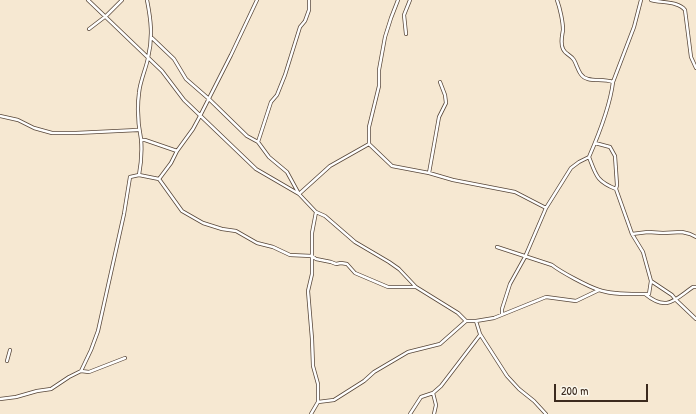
<!DOCTYPE html>
<style>
body{margin:0}
#map{position:relative;width:696px;height:414px;overflow:hidden;background:#f6e8d2;font-family:"Patrick Hand",sans-serif}
canvas{display:block}
.scale{position:absolute;left:554px;top:384px;width:94px;height:18px;box-sizing:border-box;border:2px solid #3b2a1e;border-top:0;padding-left:5px;font-size:12px;line-height:14px;white-space:nowrap;color:#3b2a1e;-webkit-text-stroke:3px #fbf7ec;paint-order:stroke}
</style>
<div id="map">
<canvas width="696" height="414"></canvas>
<div class="scale">200 m</div>
</div>
<script>
const ctx = document.querySelector('canvas').getContext('2d');
ctx.lineJoin = 'round';
function strokePath(path, color, width, dash) { ctx.strokeStyle = color; ctx.lineWidth = width; ctx.lineCap = dash ? 'butt' : 'round'; ctx.setLineDash(dash || []); ctx.stroke(path); }
const street = new Path2D(`
 M88 0 162 71 184 100 256 169 299 194
 M557 0C560 8 563 22 563 30 562 37 560 43 563 49 565 54 571 55 574 60 578 67 579 77 588 79 595 81 604 79 613 82
 M651 0C661 3 678 1 685 10L691 57 696 68
 M89 29 106 16 122 0
 M406 34 404 15 410 0
 M152 38 174 59 186 79 209 99 247 136 258 142 269 157 287 172 299 194 316 212 325 216 355 242 389 262 399 269 416 287 458 313 466 321H476L494 318 546 297 576 301 599 290
 M0 116 18 120 34 128 52 133H76L138 130
 M141 140H145L177 151
 M258 142 271 102 277 95 285 75 300 27 305 21 309 10V0
 M595 143 610 147 615 156 617 185 616 189 632 234 643 252 651 281 672 295 676 300 696 319
 M369 144 392 166 429 173 453 180 515 192 546 208
 M369 144V127L379 86V70L385 37 391 18 398 0
 M589 157C596 175 596 181 616 189
 M429 173 439 117 446 103 445 95 440 82
 M139 175C141 164 142 150 141 139 138 124 137 108 139 93 140 81 146 69 148 58 153 37 151 20 147 0
 M159 179 171 163 177 151 193 129 200 116 231 55 257 0
 M299 194 330 166 369 144
 M632 234 648 232 663 233 682 232 690 234 696 237
 M497 247 552 265C561 272 587 286 599 290 614 295 633 294 649 294L651 281
 M645 294C667 312 674 300 693 287H696
 M502 314V309L510 284 525 257 546 208 571 168 579 162 589 157C599 134 610 107 613 82L634 27 641 0
 M476 321 480 334 507 376 519 389 534 401 546 414
 M7 361 10 350
 M81 371 89 372 125 358
 M433 393 436 405 434 414
 M0 399 16 397 37 391 51 389 69 377 81 371 91 350 98 331 124 214 130 177 139 175 159 179 182 211 203 223 222 229 236 231 257 243 273 247 290 255 312 256 316 259 331 262 336 264 341 263 347 264 355 273 388 287H416
 M318 402 334 400 364 381 374 372 408 352 440 344 466 321
 M311 414 318 402V384L313 366 312 339 308 291 312 274V233L316 212
 M410 414 421 397 433 393 441 386 480 335`);
strokePath(street, '#574639', 4);
strokePath(street, '#fff', 2.5);
</script>
